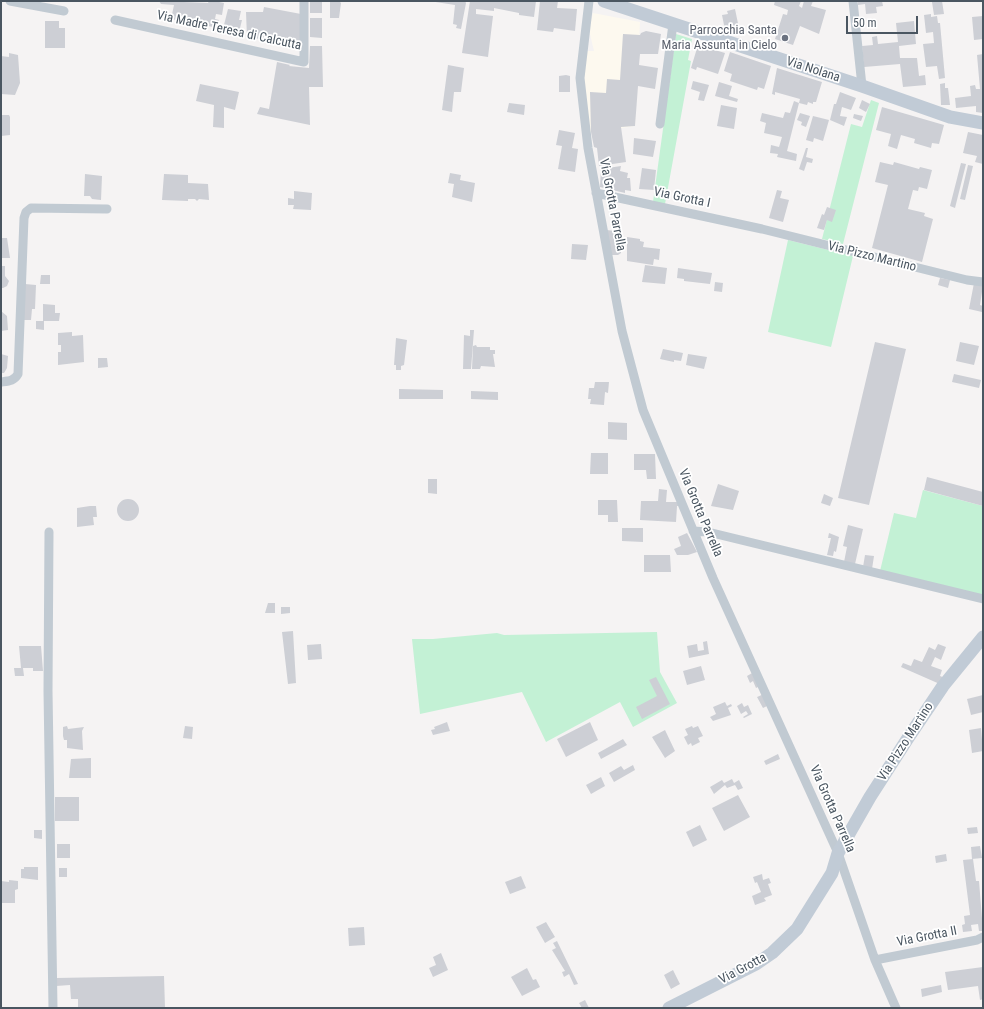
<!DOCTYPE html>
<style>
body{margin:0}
#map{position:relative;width:984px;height:1009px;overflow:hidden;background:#f5f3f3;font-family:"Roboto Condensed",sans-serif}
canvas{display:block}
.frame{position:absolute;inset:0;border:2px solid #4a5661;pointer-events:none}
.scale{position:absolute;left:846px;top:16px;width:72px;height:18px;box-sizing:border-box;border:2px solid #4a5661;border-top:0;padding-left:5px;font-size:12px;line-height:14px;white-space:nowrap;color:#4a5661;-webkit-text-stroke:3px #fff;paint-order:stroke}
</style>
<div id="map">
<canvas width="984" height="1009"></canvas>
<div class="frame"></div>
<div class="scale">50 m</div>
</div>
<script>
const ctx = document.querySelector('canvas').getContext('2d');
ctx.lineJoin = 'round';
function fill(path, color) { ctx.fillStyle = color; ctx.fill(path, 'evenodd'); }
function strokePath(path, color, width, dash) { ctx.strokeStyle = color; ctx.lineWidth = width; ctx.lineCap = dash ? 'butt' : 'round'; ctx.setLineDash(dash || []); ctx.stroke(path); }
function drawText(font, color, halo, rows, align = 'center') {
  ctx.font = font + ' "Roboto Condensed",sans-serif'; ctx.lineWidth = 3.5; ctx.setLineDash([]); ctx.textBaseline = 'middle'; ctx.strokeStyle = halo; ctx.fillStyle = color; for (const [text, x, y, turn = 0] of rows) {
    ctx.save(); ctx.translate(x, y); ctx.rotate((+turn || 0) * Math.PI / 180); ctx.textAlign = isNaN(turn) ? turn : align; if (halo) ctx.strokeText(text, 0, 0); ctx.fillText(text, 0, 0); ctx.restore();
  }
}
fill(new Path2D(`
 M593 13 640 22 635 126 588 133 583 79 586 51H594L589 30Z`), '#fdf9ef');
fill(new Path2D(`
 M676 34 692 39 688 60 691 61 665 204 653 202Z
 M871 100 879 103 843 244 822 239 851 124 862 127Z
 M788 240 853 256 831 347 768 332Z
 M923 490 983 506V595L880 571 894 513 916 518Z
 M657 632 660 672 677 703 633 727 620 702 546 742 522 692 420 714 412 639H433L497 633 504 635Z`), '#c3f1d5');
fill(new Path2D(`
 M159 1 208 3 209 1H214L224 3 222 15 216 14 215 19 219 20 217 28 204 25 205 22 196 20 195 24 171 19 174 5 161 4Z
 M310 1H322V13H310Z
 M330 1H339L341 3 339 18H330Z
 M429 1H465L466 3 461 29 456 28 457 25 453 24 455 5Z
 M470 1H536L534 17 519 15V13L494 8V11L476 9V14L493 16 488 57 462 53Z
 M540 1H558L557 8 577 9 575 31 554 28 553 32 537 30Z
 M775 1H801L799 6 802 8 804 1H813L811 6 826 10 819 34 800 26 793 45 775 39 783 14 787 15 788 10 774 5Z
 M858 1H882L883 6 876 7 877 13 866 14 865 4 858 5Z
 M942 1 944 14 934 15 932 2Z
 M264 7 301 14 300 46 264 39 247 38 246 12H263Z
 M228 9 241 11 239 20H242L238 36 222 33Z
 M735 9 740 33 732 34 731 29 725 30 722 15 728 14 727 11Z
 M931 14V17L937 16 938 23H940L945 78 939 79 937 66 926 67 923 44 934 43 933 32 926 33 924 15Z
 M983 16V39L974 40 972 17Z
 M310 18H322V38L310 37Z
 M45 21H59V28H65V48H45Z
 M914 21 916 44 899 46 900 58H917L919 76 925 75 926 85 903 87 900 64 864 67 862 46 873 45 872 37 877 36 878 44 898 42 896 23Z
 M646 31 661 34 658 54H640L639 65 658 68 655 89 638 86 635 126 621 127 626 162 599 166 597 148 594 147 591 132 590 92 606 93 607 79 620 80 623 34 640 35 641 33Z
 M698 45 725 53 718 74 697 67 696 70 691 68Z
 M310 46H322L323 87H309L310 125 257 114 260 107 269 109 277 62 290 65 289 66 309 68Z
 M730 52 771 66 764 89 758 87 757 90 730 81 732 74 724 71Z
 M9 53 18 55 20 83 15 95 1 94V56L9 57Z
 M983 54V113L976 112V106L956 108 955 98 971 96 970 86 975 85 976 89H980L977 55Z
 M448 65 464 68 461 92H454L452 112 442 110Z
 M777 68 822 82 816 102H813V104L808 102 807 105 799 103 787 151 797 154 796 161 777 157 778 154 770 153 771 145 779 147 782 137 764 133 766 123 760 121 762 113 783 118 785 112 790 113 794 101 799 103 800 99 775 92V95L772 94Z
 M566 75 570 76V92H559V76Z
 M693 81 709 85 704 101 698 100 700 92 691 89Z
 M719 82 732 86 729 96 738 99 737 102 715 96Z
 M945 83V88H948L950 105H941L940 84Z
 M200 84 239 92 235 110 224 107V128L213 127 214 105 196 101Z
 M840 92 856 98 851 110 842 107 840 116 847 117 844 126 830 120 834 104H836Z
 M862 100 870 104 866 112 859 108Z
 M509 103 525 105 524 115 507 112Z
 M721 105 737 108 734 129 717 126Z
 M882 107 944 125 939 144 932 143 931 148 914 143 915 139 901 135 897 149 888 146 891 134 876 130Z
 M800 113 810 116 806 127 801 125 802 122 797 120Z
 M854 114 863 116 861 121 853 118Z
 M1 115H9L10 117V135L1 136Z
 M813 116 829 120 823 141 814 138 813 142 806 140Z
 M559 130 575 133 572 148 578 149 575 172 558 169 562 146 556 145Z
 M968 132 983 135V164L975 162 977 156 963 153Z
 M634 138 656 141 653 157 633 154Z
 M806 148H808L806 157 813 159 812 163 807 162 804 171 799 169Z
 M880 162 893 165 894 162 919 169 920 167 932 170 927 189 919 187 918 191 913 190 908 209 925 213 924 216 933 219 922 262 872 248 888 185 875 182Z
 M961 163 966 164 955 208 950 206Z
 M968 165 973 166 965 200 960 199Z
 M621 166 620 171 628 173 627 178H630L631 191 625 190V193L600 187 601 169Z
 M642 168 656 170 654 190 639 189Z
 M450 173 461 175 460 180 475 183 472 202 452 197 454 184 448 183Z
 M85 174 102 176 101 200 92 199 90 196H84Z
 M164 174 188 175V183L208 184 209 200 199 199 197 201 195 199H188V201L162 200Z
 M777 190 782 191 780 198 789 200 783 222 769 218Z
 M294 191 312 193 311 210 293 209 294 205H288V198L294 199Z
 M827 207 836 210 832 222 827 220 824 230 817 228 822 214 824 215Z
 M607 230 621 232V253L618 255H611Z
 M627 237 640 239V241L644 242 643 247 660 249 659 260 654 259 653 265 627 261Z
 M1 238H7L10 258H1Z
 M572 244 588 245 586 260 571 259Z
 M645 265 667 268 665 284 642 282Z
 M1 266H5V276L9 281 7 286 3 288H1Z
 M678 268 712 273 710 284 684 281V279L677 278Z
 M41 275H50V284H40Z
 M940 278 950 280 948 288 938 285Z
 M715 282 723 283 722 292 714 291Z
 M974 283 983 285 980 305 983 306 982 312 969 309Z
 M25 284 36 285 35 309H32L31 320H23Z
 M43 304 55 305V313H60L59 321H44V330L36 329V321H43Z
 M1 311 7 316 8 330 1 331Z
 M470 330H474L471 369H463L464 335 470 336Z
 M72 332V336L83 335 84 362 58 365V352H61V345H58V333Z
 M396 338 407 340 404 365 401 366V370H396V365H394Z
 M875 342 906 349 869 505 838 498Z
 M960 342 979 346 974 365 956 361Z
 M476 345 477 347H490V350H495V354H493L495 367 481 366 480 369H472L473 346Z
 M663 349 683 353 681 361 674 360V362L660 359Z
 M1 354 8 356 7 368 4 373H1Z
 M688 354 707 357 704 369 686 365Z
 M98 358H107L108 367 98 368Z
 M954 374 981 380 979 388 952 382Z
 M595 382H609L608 393 605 392 604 405 590 404 591 399H588L589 388H594Z
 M399 389 443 390V399H399Z
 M471 391 498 392V400L471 399Z
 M608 422 627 423V440L608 439Z
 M591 453H608V474H590Z
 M634 454H655L656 479H647L646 470H634Z
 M927 477 983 492V506L924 490Z
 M428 479H437V494L428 493Z
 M718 484 739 491 733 510 711 506Z
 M659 489 667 490 666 502H679L680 506H677L676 522 640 520 641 501H658Z
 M824 494 833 498 830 506 821 503Z
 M117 510a11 11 0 1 1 22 0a11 11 0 1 1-22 0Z
 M598 500H617L618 522H608V515H598Z
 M90 506H96L97 517H93L94 525 77 527V508Z
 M848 525 863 529 855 564 844 562 847 547 843 546Z
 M622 528H643V542L622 541Z
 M687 533 697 552 688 555H677L674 549 681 546 678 537Z
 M829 533 839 537 836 552 834 551 833 556 827 555 831 538H828Z
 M644 555H670L671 572H644Z
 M865 555 874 556 872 569 863 567Z
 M268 603H275V613H265Z
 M281 607H290V613L281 614Z
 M293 631 296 683 288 684 282 632Z
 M707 641 709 654 689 658 687 646 697 644 698 651 704 650 703 642Z
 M321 644 322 659 308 660 307 645Z
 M938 644 946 647 941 660 935 657 931 666 942 670 940 676 945 678 942 685 901 667 903 663 911 666 914 659 922 662 929 647 935 650Z
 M19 646H41L43 671H33V668H23L24 676H15L14 668H21Z
 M701 666 705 680 687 685 683 671Z
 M754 672 760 686 756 688 753 681 750 683 747 676Z
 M656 677 670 704 642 719 636 707 657 696 649 680Z
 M764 694 769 705 763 708 757 697Z
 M983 695V712L971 715 967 699Z
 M725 702 727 706 731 704 732 706 728 708 731 715 713 721 710 717 716 714 713 707Z
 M742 703 744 707 748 705 752 714 744 718 743 717 748 714 746 711 741 714 737 706Z
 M447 722 450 731 433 735 431 730 435 729 434 727Z
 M590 722 598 740 566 757 557 739Z
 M67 726 68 729 84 727 82 731 83 750 67 748V740H64L63 736V727Z
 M185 726 193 727 192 739 183 738Z
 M692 726 693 728 698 726 703 736 698 738 700 742 692 746 691 743 688 745 684 737 688 735 685 729Z
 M981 728 983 751 972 753 969 730Z
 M665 730 675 751 665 758 652 737Z
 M623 739 627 745 601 759 598 753Z
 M778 754 780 759 766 765 764 761Z
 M91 758V778H69L71 759Z
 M633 765 635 770 614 782 609 773 621 766 624 770Z
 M601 777 605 786 591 794 586 785Z
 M732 779 734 783 739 780 743 788 738 790 735 785 727 788 725 785 714 794 710 787 722 780 724 783Z
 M738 795 750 817 724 831 712 808Z
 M55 797H79V821H55Z
 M700 825 707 840 693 847 686 832Z
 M977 827 978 833 968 834 967 828Z
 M34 830H42V839L34 838Z
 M57 844H70V858H57Z
 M980 846 982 858 972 859 971 847Z
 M946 854 947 861 936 863 935 856Z
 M973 859 976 881H979L983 931H979L978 924 971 925 972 931 963 932 962 925 965 924 964 916 970 915 963 860Z
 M24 867H38V880L21 878V869H24Z
 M59 868H67V877H59Z
 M762 874 763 880 769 878 771 883 768 884 772 895 764 898 766 901 755 905 752 896 761 892 757 882 755 883 753 877Z
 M521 876 526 888 510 894 505 882Z
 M9 880 18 881V889L15 890V903H1V881L9 882Z
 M546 922 555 937 545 943 536 927Z
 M364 927 365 945 349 946 348 928Z
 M557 941 578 984 574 985 569 974 564 977 562 972 565 971 552 950 556 948 553 943Z
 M441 953 448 970 433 977 429 968 436 965 433 957Z
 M983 967V999L980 1000 978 986 948 990 945 972Z
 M527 968 533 980 536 979 540 987 522 996 511 977Z
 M673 970 680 984 671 989 664 975Z
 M164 976 165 1008H78V999H71L70 985 56 986V978Z
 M941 985 942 992 922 997 921 989Z
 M585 1000 589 1008H582L579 1003Z`), '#cdcfd5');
strokePath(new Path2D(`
 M10 1 64 11
 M589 1 580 78 588 148 622 331 643 410 713 578 838 853 875 960 896 1008
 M853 1 862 86
 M115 20 304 62V1
 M660 124 673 24
 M596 193 762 229 967 280 983 282
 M1 382C9 381 14 381 18 374L24 218 26 212 31 208 107 209
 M693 531 708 532 983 599
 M49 532 48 691 53 1008
 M875 960 977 940 983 937`), '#c1cad2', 9);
strokePath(new Path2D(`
 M604 1 862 86 950 117 983 123
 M669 1008 756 964 772 953 797 929 832 873 838 853 870 797 908 738 943 686 983 637`), '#c1cbd6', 13);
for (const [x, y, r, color] of [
 [785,38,4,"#6b7280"]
]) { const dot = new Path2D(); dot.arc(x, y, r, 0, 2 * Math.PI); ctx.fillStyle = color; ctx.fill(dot); strokePath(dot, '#fff', 1.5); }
drawText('13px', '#4a5661', '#fff', [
 ["Via Madre Teresa di Calcutta",229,31,12],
 ["Via Nolana",813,70,18],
 ["Via Grotta I",682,198,12],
 ["Via Grotta Parrella",612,205,79],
 ["Via Pizzo Martino",872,257,14],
 ["Via Grotta Parrella",700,513,67],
 ["Via Pizzo Martino",906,742,-57],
 ["Via Grotta Parrella",832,809,66],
 ["Via Grotta II",927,937,-11],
 ["Via Grotta",743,969,-28]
]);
drawText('13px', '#5b616d', '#fff', [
 ["Parrocchia Santa",777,31],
 ["Maria Assunta in Cielo",777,46]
], 'right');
</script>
